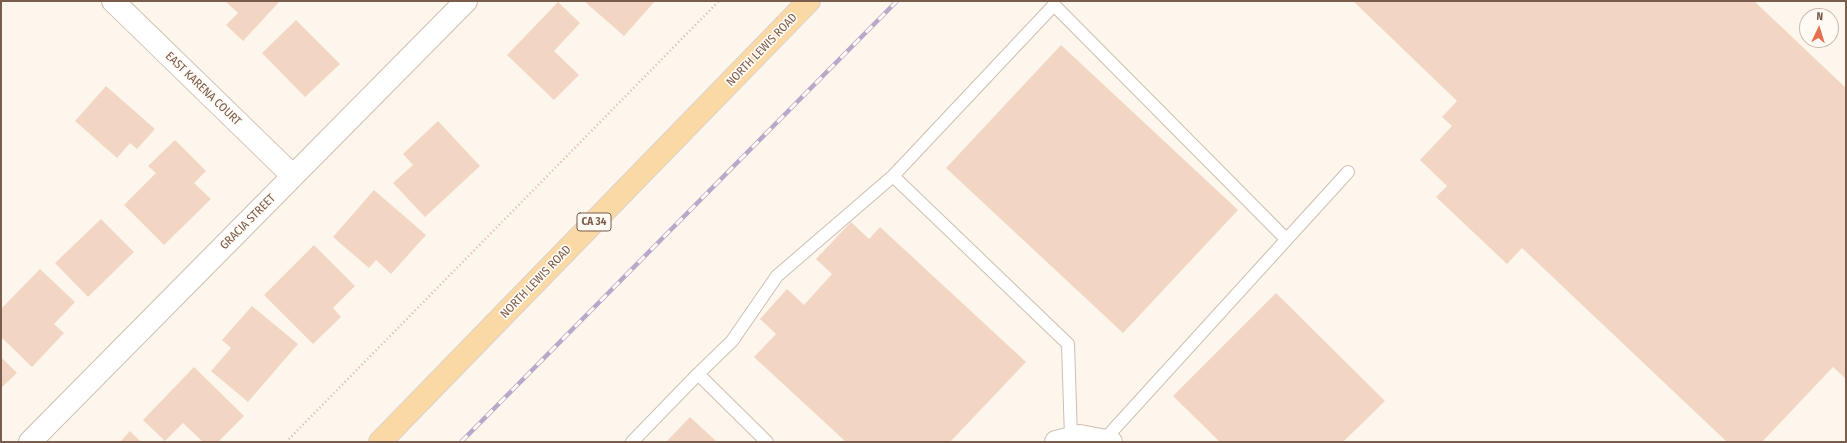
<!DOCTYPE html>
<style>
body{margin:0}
#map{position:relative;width:1847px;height:443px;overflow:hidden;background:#fdf6ec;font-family:"Fira Sans Condensed",sans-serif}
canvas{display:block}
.frame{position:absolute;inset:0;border:2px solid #7a5c4d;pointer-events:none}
.north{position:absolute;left:1799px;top:8px;width:40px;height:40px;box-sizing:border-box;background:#fffaf3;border:1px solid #cabbb1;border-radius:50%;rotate:4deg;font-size:11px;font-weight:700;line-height:16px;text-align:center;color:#7a5c4d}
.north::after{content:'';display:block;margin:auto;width:14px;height:18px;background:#e76f51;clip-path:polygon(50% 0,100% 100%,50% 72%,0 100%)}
</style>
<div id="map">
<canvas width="1847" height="443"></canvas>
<div class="frame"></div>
<div class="north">N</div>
</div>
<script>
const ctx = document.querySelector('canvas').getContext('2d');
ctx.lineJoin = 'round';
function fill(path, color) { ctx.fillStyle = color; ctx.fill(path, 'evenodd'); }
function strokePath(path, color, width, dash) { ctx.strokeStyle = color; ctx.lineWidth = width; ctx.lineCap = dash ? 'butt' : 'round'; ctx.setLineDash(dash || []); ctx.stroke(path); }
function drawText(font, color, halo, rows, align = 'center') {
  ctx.font = font + ' "Fira Sans Condensed",sans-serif'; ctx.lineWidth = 3.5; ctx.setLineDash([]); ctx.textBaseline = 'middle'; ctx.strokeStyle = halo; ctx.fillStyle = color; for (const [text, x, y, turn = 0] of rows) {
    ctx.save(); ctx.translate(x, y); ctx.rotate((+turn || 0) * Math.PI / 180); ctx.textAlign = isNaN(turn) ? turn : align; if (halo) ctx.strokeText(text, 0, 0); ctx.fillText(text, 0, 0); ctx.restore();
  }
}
fill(new Path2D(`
 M225 1H280L243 41 226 25 238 13Z
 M584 1H655L624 36Z
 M1353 1H1754L1846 88V379L1833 367 1762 442H1727L1522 248 1507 264 1436 197 1447 186 1420 160 1452 126 1442 117 1457 101Z
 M558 2 580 23 554 51 579 75 554 100 507 55Z
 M296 20 340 64 305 97 262 53Z
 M1061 45 1238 210 1123 333 946 168Z
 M106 86 155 129 137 149 130 143 117 158 75 121Z
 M438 121 480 166 425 217 393 183 413 165 403 154Z
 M175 140 206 171 194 183 211 199 164 245 124 205 156 173 148 166Z
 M374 190 426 235 391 274 376 260 369 268 333 237Z
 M101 219 134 252 88 297 55 263Z
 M851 222 869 239 880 227 1026 362 950 442H846L754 357 776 334 760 319 787 289 804 305 832 274 816 259Z
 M314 245 355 286 333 308 341 317 313 344 264 295Z
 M40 269 75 302 54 324 64 333 32 367 1 337V309Z
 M1276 293 1385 401 1343 442H1220L1173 396Z
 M252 306 298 344 248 402 211 371 231 348 222 340Z
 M1 357 17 373 1 388Z
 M194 367 244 416 218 442H203L183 423 165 441 143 420Z
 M690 417 717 442H666Z
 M130 431 141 442H120Z`), '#f3d5c3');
const lane = new Path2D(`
 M893 176 1054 5 1286 239
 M698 374 732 341 777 276 893 176 1068 344 1071 438
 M1104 440 1348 172
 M632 442 698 374 767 442`);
const street = new Path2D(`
 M113 1 293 176
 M30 442 466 1
 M1056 442 1080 436 1111 442`);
const primary = new Path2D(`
 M380 442 809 1`);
strokePath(lane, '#d1beb0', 14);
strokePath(street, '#d1beb0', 24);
strokePath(primary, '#dad1cd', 24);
strokePath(new Path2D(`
 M286 442 719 1`), '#d9b8a5', 2.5, [1, 3]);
strokePath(lane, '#fff', 12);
strokePath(street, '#fff', 22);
strokePath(primary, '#fbd9a5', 22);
const rail = new Path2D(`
 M461 442 897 1`);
strokePath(rail, '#b9a8c9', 4.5);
strokePath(rail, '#fffaf3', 3, [9]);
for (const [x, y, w] of [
 [594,222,34]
]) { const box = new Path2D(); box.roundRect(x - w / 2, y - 9, w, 18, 3); ctx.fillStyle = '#fffaf3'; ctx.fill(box); strokePath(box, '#7a5c4d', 1); }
drawText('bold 11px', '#7a5c4d', null, [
 ["CA 34",594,222]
]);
drawText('12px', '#7a5c4d', '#fffaf3', [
 ["NORTH LEWIS ROAD",762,50,-46],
 ["EAST KARENA COURT",203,89,44],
 ["GRACIA STREET",248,222,-45],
 ["NORTH LEWIS ROAD",536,282,-46]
]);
</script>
